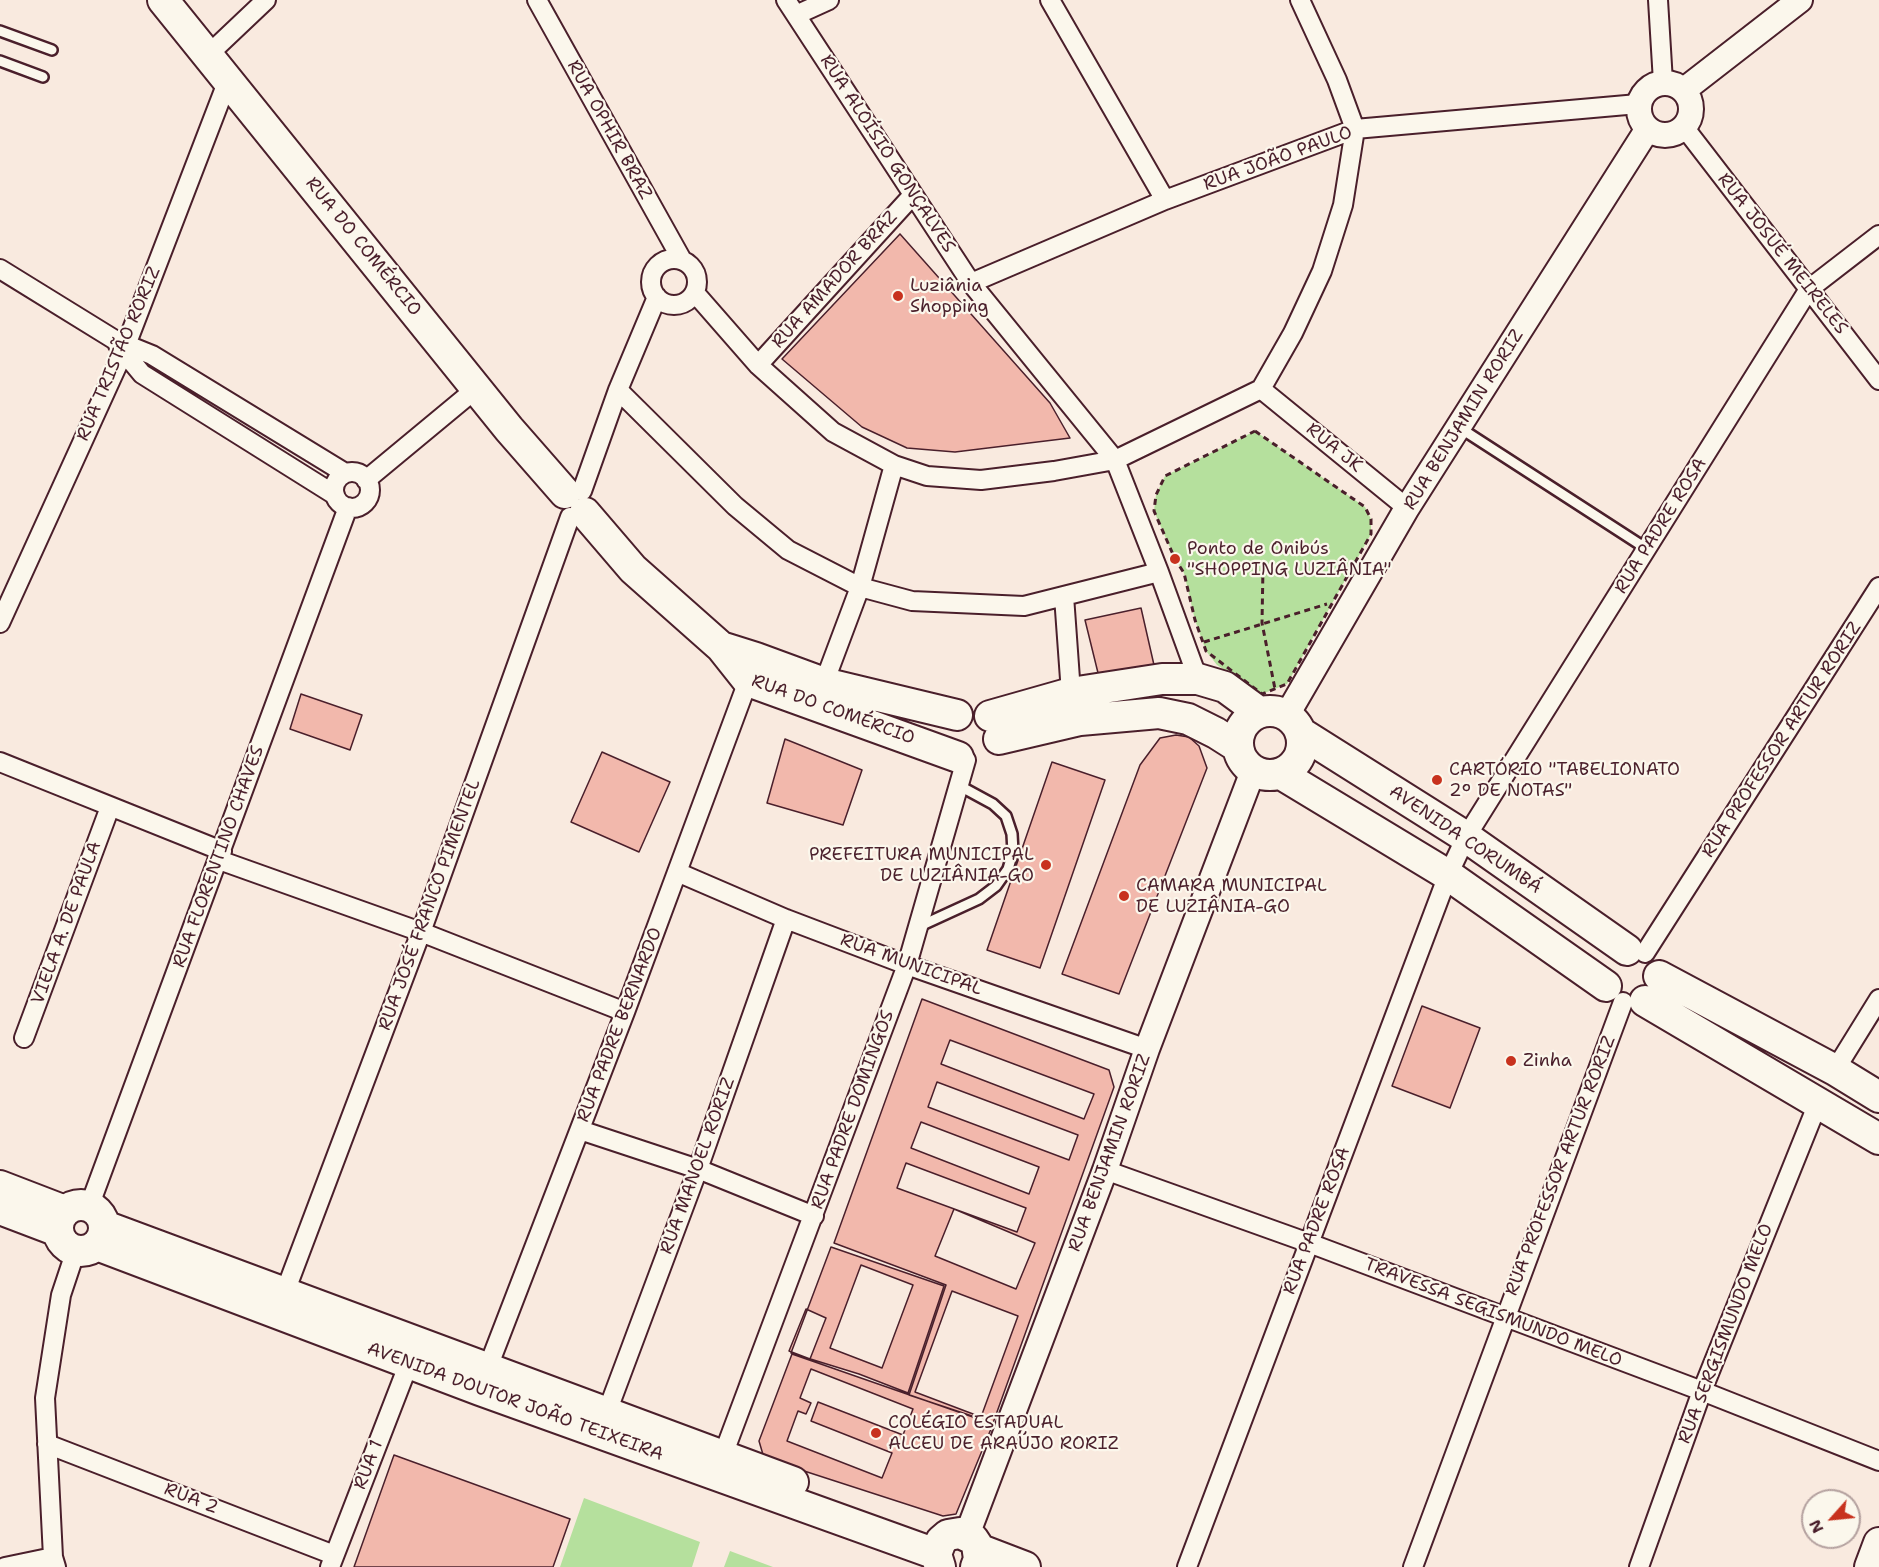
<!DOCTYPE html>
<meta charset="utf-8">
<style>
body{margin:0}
#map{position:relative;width:1879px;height:1567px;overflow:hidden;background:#f9eadf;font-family:"Shantell Sans",sans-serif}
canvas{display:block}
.north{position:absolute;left:1801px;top:1489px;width:60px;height:60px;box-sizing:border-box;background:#fbf7ec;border:2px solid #b4a19f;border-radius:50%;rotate:243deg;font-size:16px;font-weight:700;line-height:24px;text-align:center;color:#4a1f2b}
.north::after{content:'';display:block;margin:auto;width:21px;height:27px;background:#c8321e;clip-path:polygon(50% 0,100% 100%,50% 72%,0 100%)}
</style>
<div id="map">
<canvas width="1879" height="1567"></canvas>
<div class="north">N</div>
</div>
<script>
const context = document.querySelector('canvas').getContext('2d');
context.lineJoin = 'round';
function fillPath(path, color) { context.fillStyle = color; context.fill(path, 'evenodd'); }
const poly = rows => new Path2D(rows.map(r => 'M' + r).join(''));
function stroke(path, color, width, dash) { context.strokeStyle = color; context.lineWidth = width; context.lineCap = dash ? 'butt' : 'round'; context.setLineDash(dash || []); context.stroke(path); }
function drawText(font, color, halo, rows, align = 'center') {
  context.font = font + ' "Shantell Sans",sans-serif'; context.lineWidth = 4.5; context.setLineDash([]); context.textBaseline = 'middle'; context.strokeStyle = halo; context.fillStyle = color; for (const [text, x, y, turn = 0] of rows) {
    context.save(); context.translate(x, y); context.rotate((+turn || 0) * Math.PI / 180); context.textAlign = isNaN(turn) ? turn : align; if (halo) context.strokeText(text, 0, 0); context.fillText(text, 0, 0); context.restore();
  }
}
fillPath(poly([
 [1255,431,1365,507,1371,519,1371,534,1287,684,1262,694,1217,665,1206,651,1195,620,1184,573,1175,559,1154,511,1156,495,1165,476],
 [584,1498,700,1542,692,1567,560,1567],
 [730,1551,773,1567,724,1567]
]), '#b5e09d');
const building = poly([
 [900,234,1050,403,1070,438,955,452,907,448,862,427,782,359,900,234],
 [1141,608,1154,665,1099,677,1085,620,1141,608],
 [301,694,362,715,350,750,290,729,301,694],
 [1176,735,1189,737,1199,746,1207,768,1119,994,1062,974,1140,765,1160,738,1176,735],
 [785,739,862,770,843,825,767,803,785,739],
 [602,752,670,782,639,852,571,822,602,752],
 [1052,762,1105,780,1040,968,987,950,1052,762],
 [922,999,1109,1070,1114,1087,993,1423,909,1395,946,1285,834,1243,922,999],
 [1422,1006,1480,1028,1450,1108,1392,1086,1422,1006],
 [950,1040,1094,1094,1084,1119,941,1064,950,1040],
 [937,1082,1078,1135,1069,1160,928,1107,937,1082],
 [921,1122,1039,1167,1029,1194,911,1148,921,1122],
 [906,1163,1026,1208,1017,1232,897,1188,906,1163],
 [954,1209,1035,1243,1016,1289,935,1256,954,1209],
 [831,1247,944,1286,908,1393,859,1374,791,1353,831,1247],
 [861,1265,913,1285,882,1368,830,1348,861,1265],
 [952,1291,1018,1316,981,1417,915,1392,952,1291],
 [806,1309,826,1318,810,1359,789,1351,806,1309],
 [792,1354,993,1424,956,1514,943,1516,764,1458,759,1441,792,1354],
 [811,1369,913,1409,903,1435,818,1402,811,1421,892,1453,882,1478,787,1441,798,1411,806,1414,811,1403,800,1398,811,1369],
 [394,1455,570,1519,553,1567,354,1567,394,1455]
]);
fillPath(building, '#f2b8ac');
stroke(building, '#4a1f2b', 1.5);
const service = poly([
 [0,31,52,50],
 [0,61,43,77],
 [1460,428,1647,549],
 [918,927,979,899,996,886,1008,869,1013,852,1012,834,1006,816,993,804,958,785]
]);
const minor = poly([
 [537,0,682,260],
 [786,0,971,283,1115,460,1159,572,1198,679],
 [1050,0,1165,200],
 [1658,0,1663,82],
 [796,15,829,0],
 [209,54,266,0],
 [1684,127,1879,380],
 '651 282a23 23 0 1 1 46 0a23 23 0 1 1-46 0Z',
 [0,269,115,340,152,355,345,473],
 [971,283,1165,200,1355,129,1638,104],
 [695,293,758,365,833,432,894,465,927,476,981,480,1054,471,1115,460,1261,389,1293,333,1322,271,1343,205,1355,129,1337,80,1300,0],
 [118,345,142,374,335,495],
 [758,365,912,196],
 [1261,389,1407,508],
 [618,390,735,506,788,550,860,587,912,601,1024,606,1159,572],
 '334 490a18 18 0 1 1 36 0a18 18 0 1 1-36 0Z',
 [366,480,477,388],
 [582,491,618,390,657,297],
 [1064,596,1071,693],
 [0,623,123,353,228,80],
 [824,683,860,587,894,465],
 [0,762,222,851],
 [219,860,421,932,625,1012],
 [677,872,786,919,907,965,1147,1049],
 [1645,953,1879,587],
 [24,1038,110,807],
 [1835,1070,1879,999],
 [580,1130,698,1169,814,1216],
 [1105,1170,1309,1243,1702,1391,1879,1461],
 [89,1207,348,507],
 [285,1292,421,932,570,517],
 [485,1375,625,1012,748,681],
 [607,1412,698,1169,786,919],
 [47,1444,334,1555],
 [720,1463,907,965,966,760],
 [5,1567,53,1557],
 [56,1567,53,1557,45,1398,61,1295,76,1250],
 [330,1567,409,1363],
 [1187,1567,1448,875,1466,837,1809,289,1879,235],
 [1413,1567,1623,1002],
 [1639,1567,1702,1391,1818,1103]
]);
const tertiary = poly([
 '1639 109a26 26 0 1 1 52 0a26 26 0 1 1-52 0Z',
 [1684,90,1800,0],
 [1287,715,1407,508,1647,130],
 [967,1535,1105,1170,1147,1049,1253,771]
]);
const primary = poly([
 [163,0,509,429,565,493],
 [585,513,633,569,721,647,748,681,958,757],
 [721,647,756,658,824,683,957,715],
 '1238 743a32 32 0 1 1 64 0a32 32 0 1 1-64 0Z',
 [990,716,1071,693,1162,679,1198,679,1225,687,1259,712],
 [1301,733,1466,837,1627,950],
 [999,739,1080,720,1159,713,1188,719,1216,733,1238,747],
 [1281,774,1448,875,1606,986],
 [1659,976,1835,1070,1879,1097],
 [1645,1001,1879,1139],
 [0,1186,65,1211],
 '58 1228a23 23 0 1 1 46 0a23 23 0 1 1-46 0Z',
 [0,1209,58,1231],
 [110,1228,793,1482],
 [97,1245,480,1390,936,1554],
 [978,1549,1025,1567],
 [940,1567,936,1554,941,1541,948,1535,960,1533,973,1539,977,1545,979,1559,976,1567],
 [1870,1567,1879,1543]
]);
stroke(service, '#4a1f2b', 14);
stroke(minor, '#4a1f2b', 22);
stroke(tertiary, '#4a1f2b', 28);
stroke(primary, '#4a1f2b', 34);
stroke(poly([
 [1255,431,1365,507,1371,519,1371,534,1287,684,1262,694,1206,651,1195,620,1184,573,1175,559,1154,511,1156,495,1165,476,1255,431],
 [1263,567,1262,623,1275,689],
 [1204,642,1327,604]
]), '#4a1f2b', 3, [6, 4.5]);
stroke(service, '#fbf7ec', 9);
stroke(minor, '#fbf7ec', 18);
stroke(tertiary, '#fbf7ec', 24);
stroke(primary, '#fbf7ec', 30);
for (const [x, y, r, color] of [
 [898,296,6,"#c8321e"],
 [1175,559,6,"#c8321e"],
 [1437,780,6,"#c8321e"],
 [1046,865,6,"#c8321e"],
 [1124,896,6,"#c8321e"],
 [1511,1061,6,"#c8321e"],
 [876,1433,6,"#c8321e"]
]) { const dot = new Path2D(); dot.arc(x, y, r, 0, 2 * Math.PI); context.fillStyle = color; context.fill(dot); stroke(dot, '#fbf7ec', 2); }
drawText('18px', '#4a1f2b', '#fbf7ec', [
 ["RUA OPHIR BRAZ",609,130,61],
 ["RUA ALOÍSIO GONÇALVES",887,154,57],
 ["RUA JOÃO PAULO",1278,159,-20],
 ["RUA DO COMÉRCIO",363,247,51],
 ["RUA JOSUÉ MEIRELES",1782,254,52],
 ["RUA AMADOR BRAZ",835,280,-48],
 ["RUA TRISTÃO RORIZ",119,354,-67],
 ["RUA BENJAMIN RORIZ",1464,420,-58],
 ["RUA JK",1334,448,39],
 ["RUA PADRE ROSA",1661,526,-58],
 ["RUA DO COMÉRCIO",833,710,20],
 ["RUA PROFESSOR ARTUR RORIZ",1782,740,-57],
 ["AVENIDA CORUMBÁ",1465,840,34],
 ["RUA FLORENTINO CHAVES",219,857,-70],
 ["RUA JOSÉ FRANCO PIMENTEL",430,905,-70],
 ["VIELA A. DE PAULA",67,923,-70],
 ["RUA MUNICIPAL",911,965,20],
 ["RUA PADRE BERNARDO",620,1025,-69],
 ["RUA PADRE DOMINGOS",853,1110,-70],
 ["RUA BENJAMIN RORIZ",1110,1153,-70],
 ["RUA MANOEL RORIZ",698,1166,-70],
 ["RUA PROFESSOR ARTUR RORIZ",1561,1166,-69],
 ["RUA PADRE ROSA",1317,1221,-69],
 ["TRAVESSA SEGISMUNDO MELO",1493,1313,21],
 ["RUA SERGISMUNDO MELO",1726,1334,-69],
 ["AVENIDA DOUTOR JOÃO TEIXEIRA",515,1402,20],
 ["RUA 1",369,1465,-69],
 ["RUA 2",191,1499,21]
]);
drawText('18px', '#4a1f2b', '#fbf7ec', [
 ["Luziânia",910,286],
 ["Shopping",910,307],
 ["Ponto de Onibús",1187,549],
 ["\"SHOPPING LUZIÂNIA\"",1187,570],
 ["CARTÓRIO \"TABELIONATO",1449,770],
 ["2º DE NOTAS\"",1449,791],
 ["PREFEITURA MUNICIPAL",1034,855,"right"],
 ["DE LUZIÂNIA-GO",1034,876,"right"],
 ["CAMARA MUNICIPAL",1136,886],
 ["DE LUZIÂNIA-GO",1136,907],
 ["Zinha",1523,1061],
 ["COLÉGIO ESTADUAL",888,1423],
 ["ALCEU DE ARAÚJO RORIZ",888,1444]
], 'left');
</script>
